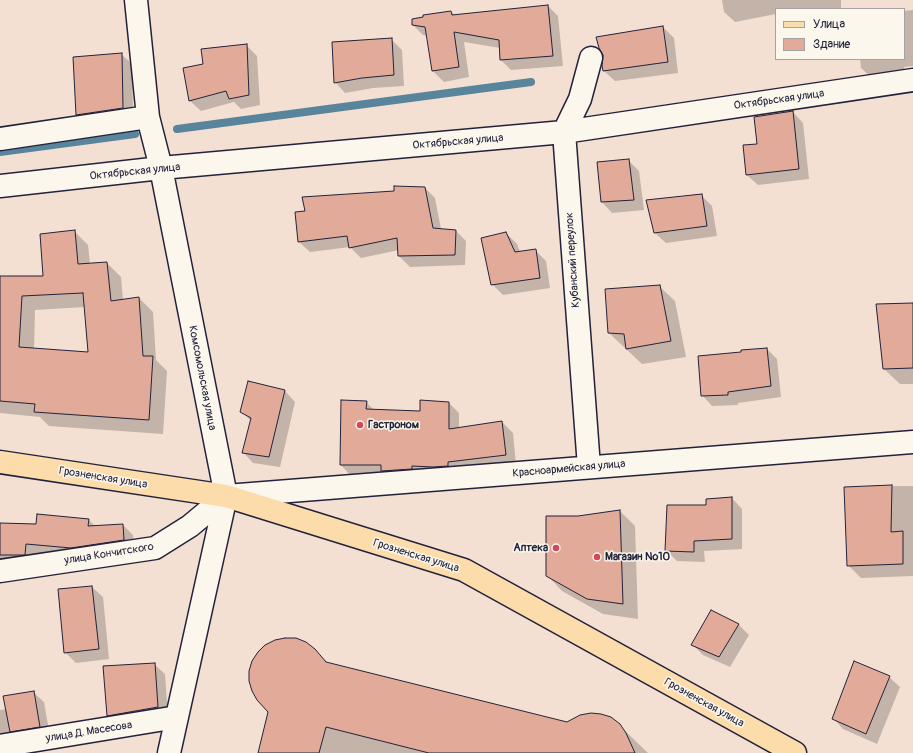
<!DOCTYPE html>
<meta charset="utf-8">
<style>
body{margin:0}
#map{position:relative;width:913px;height:753px;overflow:hidden;background:#f4e0d3;font-family:Pangolin,sans-serif}
canvas{display:block}
.legend{position:absolute;left:775px;top:8px;width:130px;height:52px;box-sizing:border-box;background:#fbf7ec;border:1px solid #a4a2a5;margin:0;padding:5px 7px;list-style:none;font-size:12px;color:#22223b}
.legend li{display:flex;align-items:center;gap:8px;height:20px}
.legend b{width:20px;border:1px solid #a4a2a5}
</style>
<div id="map">
<canvas width="913" height="753"></canvas>
<ul class="legend">
<li><b style="height:5px;background:#fddcac"></b>Улица</li>
<li><b style="height:11px;background:#e2ab99"></b>Здание</li>
</ul>
</div>
<script>
const context = document.querySelector('canvas').getContext('2d');
context.lineJoin = 'round';
function fillPath(path, color) { context.fillStyle = color; context.fill(path, 'evenodd'); }
const poly = rows => new Path2D(rows.map(r => 'M' + r).join(''));
function stroke(path, color, width, dash) { context.strokeStyle = color; context.lineWidth = width; context.lineCap = dash ? 'butt' : 'round'; context.setLineDash(dash || []); context.stroke(path); }
function drawText(font, color, halo, rows, align = 'center') {
  context.font = font + ' Pangolin,sans-serif'; context.lineWidth = 3; context.setLineDash([]); context.textBaseline = 'middle'; context.strokeStyle = halo; context.fillStyle = color; for (const [text, x, y, turn = 0] of rows) {
    context.save(); context.translate(x, y); context.rotate((+turn || 0) * Math.PI / 180); context.textAlign = isNaN(turn) ? turn : align; if (halo) context.strokeText(text, 0, 0); context.fillText(text, 0, 0); context.restore();
  }
}
fillPath(poly([
 [722,0,841,0,841,9,776,9,776,14,735,22,724,12],
 [548,6,558,16,563,66,511,70,501,60,500,48,464,42,469,77,444,82,433,71,427,36,423,35,413,25,451,12,455,15],
 [913,10,913,66,904,67,905,74,872,78,861,68,860,59,904,59,904,11],
 [663,27,674,38,678,73,615,81,604,71],
 [391,39,402,50,404,86,373,88,345,93,335,82],
 [247,46,257,56,260,105,241,109,234,102,201,111,190,101,205,65],
 [121,54,132,64,133,118,87,125,77,115],
 [793,112,803,123,809,179,758,185,747,175,758,145],
 [628,160,639,171,644,210,612,213,602,202,598,163],
 [425,188,435,198,441,229,456,231,466,241,465,265,410,267,399,256,399,250,361,258,350,247,310,252,299,242,395,192],
 [701,195,712,206,717,236,666,243,655,233,647,201],
 [74,231,88,245,90,264,107,263,121,277,123,300,139,298,153,312,156,360,167,371,163,434,49,426,40,417,0,413,0,277,44,277],
 [85,307,89,353,34,349,35,310],
 [506,233,517,244,520,252,535,250,546,261,550,288,503,295,492,284],
 [659,286,675,301,686,357,642,364,609,333],
 [913,304,913,384,900,384,884,369],
 [767,349,777,359,781,397,738,403,738,405,712,406,702,395,742,353],
 [249,382,285,391,295,402,280,467,253,463,243,452,251,421,241,411],
 [366,402,375,411,421,412,449,403,459,413,459,428,502,422,513,433,516,465,351,476,341,465],
 [890,486,913,486,913,576,861,578,848,565],
 [732,498,742,509,742,549,704,551,705,562,677,561,666,550,707,506],
 [620,511,635,526,638,619,603,614,562,591,547,575,578,517],
 [89,520,95,526,123,525,133,535,134,550,81,557,35,553,35,564,0,564,0,524,37,525],
 [92,587,103,597,109,659,76,663,65,652],
 [738,624,749,635,730,667,703,655,692,644],
 [314,649,329,664,568,723,619,725,648,753,259,753],
 [154,664,165,674,168,718,118,726,108,715],
 [889,677,900,687,877,744,843,729,833,718],
 [33,692,44,702,50,737,0,748,0,710,7,709]
]), '#0003');
stroke(poly([
 [177,129,531,82],
 [0,152,135,134]
]), '#58849c', 8);
const building = poly([
 [548,5,553,56,500,60,499,40,454,32,459,67,432,71,425,27,412,25,412,19,423,17,423,15,451,11,452,15,548,5],
 [663,26,668,62,603,71,602,65,603,55,599,48,596,37,663,26],
 [392,38,394,75,362,78,334,83,332,42,392,38],
 [247,44,249,95,229,99,226,91,189,101,183,68,203,64,201,49,247,44],
 [122,53,123,108,76,115,73,57,122,53],
 [793,111,799,169,746,175,743,145,757,144,754,117,793,111],
 [629,159,634,200,601,202,597,162,629,159],
 [394,186,425,187,433,228,456,230,455,255,398,256,397,238,349,248,347,236,298,242,295,212,305,211,302,197,394,191,394,186],
 [702,194,707,226,654,233,646,200,702,194],
 [75,230,78,264,107,262,111,301,139,297,143,356,153,356,149,420,34,412,35,404,0,401,0,276,43,276,40,234,75,230],
 [83,293,88,352,19,347,22,296,83,293],
 [506,232,515,252,536,249,540,278,491,285,481,238,506,232],
 [660,285,671,341,626,349,624,334,608,333,605,289,660,285],
 [913,303,913,368,883,369,876,304,913,303],
 [767,348,771,386,728,392,728,395,701,396,698,356,741,352,741,350,767,348],
 [248,381,285,390,269,457,242,453,251,418,240,412,248,381],
 [341,400,367,401,366,409,420,411,420,400,449,402,449,429,502,421,506,455,448,462,448,466,433,467,412,466,412,469,381,471,381,465,340,465,341,400],
 [892,485,891,532,903,531,903,564,847,566,844,487,892,485],
 [732,497,732,539,694,541,694,552,665,551,667,505,706,505,706,499,732,497],
 [620,510,623,604,587,599,546,576,546,516,578,516,620,510],
 [37,514,89,519,88,526,123,524,124,540,71,548,26,544,25,555,0,555,0,523,36,524,37,514],
 [92,586,99,649,64,653,58,589,92,586],
 [711,610,739,624,719,657,691,645,711,610],
 [285,638,296,638,306,642,315,649,326,662,567,722,580,715,591,713,601,714,611,717,620,724,626,733,635,753,429,753,326,727,319,753,258,753,268,712,257,700,252,691,249,681,249,671,252,661,258,652,265,645,275,640,285,638],
 [854,661,890,676,866,734,832,719,854,661],
 [155,663,158,707,107,716,103,666,155,663],
 [34,691,40,727,10,732,3,696,34,691]
]);
fillPath(building, '#e2ab99');
stroke(building, '#22223b', 1);
const minor = poly([
 [136,0,148,117,161,168,226,496,169,753],
 [0,139,148,117],
 [0,186,161,168,564,132,913,80],
 [589,467,564,132,580,99,591,58],
 [0,571,155,548,190,526,226,496,913,442],
 [0,746,177,717]
]);
const major = poly([
 [0,462,226,496,464,570,795,753]
]);
stroke(minor, '#22223b', 25);
stroke(major, '#22223b', 25);
stroke(minor, '#fbf7ec', 22);
stroke(major, '#fddcac', 22);
for (const [x, y, r, color] of [
 [360,425,4,"#d1495b"],
 [556,548,4,"#d1495b"],
 [597,557,4,"#d1495b"]
]) { const dot = new Path2D(); dot.arc(x, y, r, 0, 2 * Math.PI); context.fillStyle = color; context.fill(dot); stroke(dot, '#fbf7ec', 1.5); }
drawText('11px', '#22223b', '#fbf7ec', [
 ["Октябрьская улица",779,100,-8],
 ["Октябрьская улица",458,142,-5],
 ["Октябрьская улица",135,172,-6],
 ["Кубанский переулок",573,260,-94],
 ["Комсомольская улица",202,378,79],
 ["Красноармейская улица",569,469,-5],
 ["Грозненская улица",103,478,9],
 ["улица Кончитского",109,554,-9],
 ["Грозненская улица",416,556,17],
 ["Грозненская улица",704,703,29],
 ["улица Д. Масесова",89,732,-9]
]);
drawText('bold 11px', '#22223b', '#fbf7ec', [
 ["Гастроном",368,425],
 ["Аптека",548,548,"right"],
 ["Магазин №10",605,557]
], 'left');
</script>
